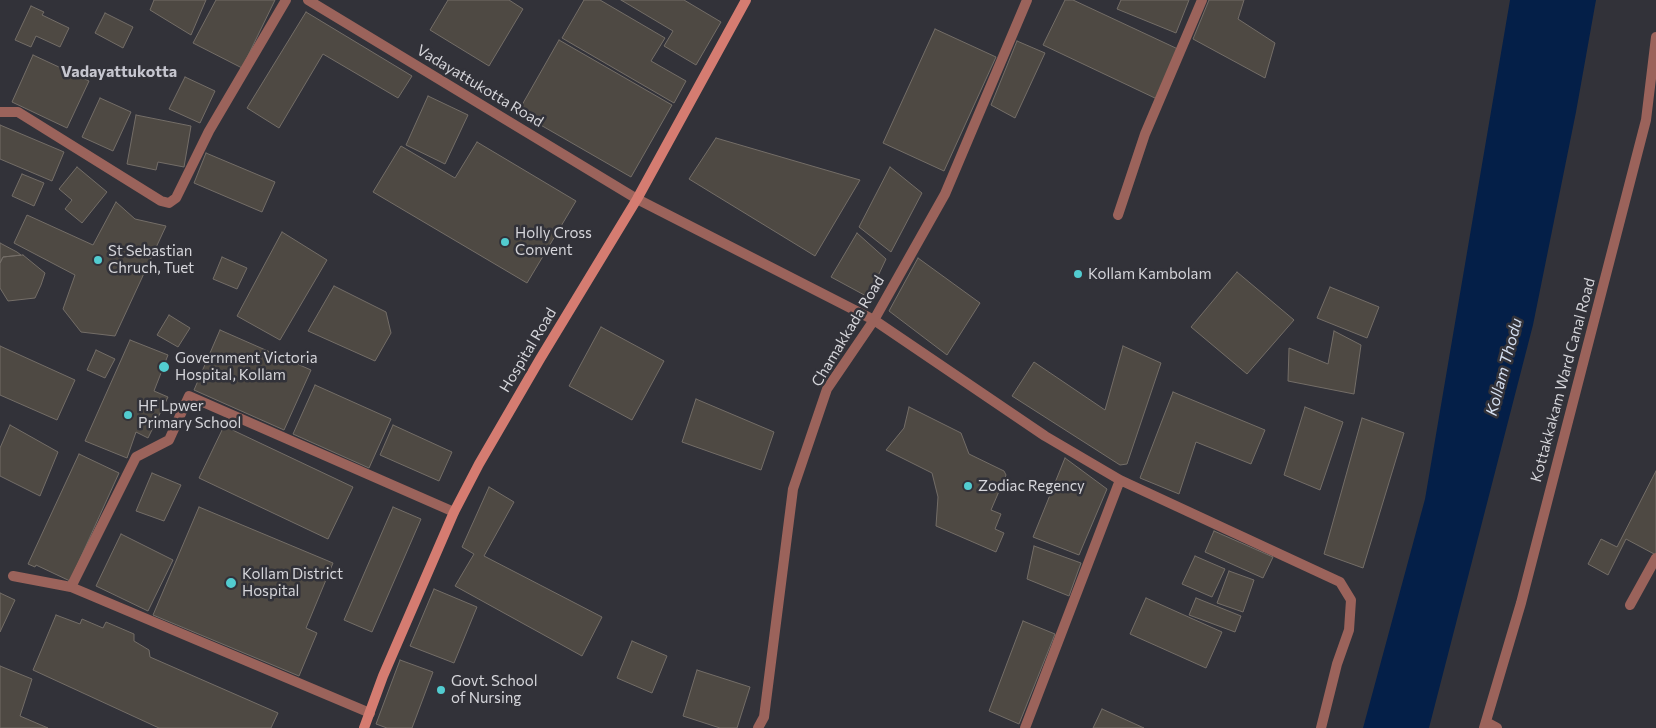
<!DOCTYPE html>
<style>
body{margin:0}
canvas{display:block;background:#323239}
</style>
<canvas width="1656" height="728"></canvas>
<script>
const context = document.querySelector('canvas').getContext('2d');
context.lineJoin = 'round';
function fillPath(path, color) { context.fillStyle = color; context.fill(path, 'evenodd'); }
const poly = rows => new Path2D(rows.map(r => 'M' + r).join(''));
function stroke(path, color, width, dash) { context.strokeStyle = color; context.lineWidth = width; context.lineCap = dash ? 'butt' : 'round'; context.setLineDash(dash || []); context.stroke(path); }
function drawText(font, color, halo, rows, align = 'center') {
  context.font = font + ' Commissioner,sans-serif'; context.lineWidth = 5; context.setLineDash([]); context.textBaseline = 'middle'; context.strokeStyle = halo; context.fillStyle = color; for (const [text, x, y, turn = 0] of rows) {
    context.save(); context.translate(x, y); context.rotate((+turn || 0) * Math.PI / 180); context.textAlign = isNaN(turn) ? turn : align; if (halo) context.strokeText(text, 0, 0); context.fillText(text, 0, 0); context.restore();
  }
}
fillPath(poly([
 [1510,0,1596,0,1576,112,1533,325,1429,728,1363,728,1425,499]
]), '#041f48');
const building = poly([
 [154,0,206,0,191,35,150,10,154,0],
 [216,0,275,0,242,68,193,43,216,0],
 [448,0,509,0,523,9,489,66,430,30,448,0],
 [584,0,600,0,665,38,651,61,686,81,674,103,562,38,584,0],
 [621,0,684,0,721,22,696,65,664,46,673,31,621,0],
 [1065,0,1073,0,1180,50,1157,99,1043,45,1065,0],
 [1121,0,1189,0,1176,33,1117,9,1121,0],
 [1209,0,1244,0,1238,19,1275,43,1265,78,1193,39,1209,0],
 [31,6,44,12,42,15,69,28,60,47,36,36,31,47,15,40,31,6],
 [306,12,412,76,398,98,323,54,279,128,247,108,306,12],
 [105,13,133,27,123,48,95,33,105,13],
 [935,29,996,57,944,171,883,143,935,29],
 [559,40,672,105,631,177,518,112,559,40],
 [1017,41,1045,53,1015,118,991,105,1017,41],
 [33,55,89,81,67,128,12,102,33,55],
 [185,77,215,91,200,123,169,109,185,77],
 [428,96,468,115,445,164,406,145,428,96],
 [100,98,131,112,113,151,82,137,100,98],
 [136,115,191,126,184,167,158,162,156,170,127,164,136,115],
 [0,125,64,152,52,181,0,159,0,125],
 [716,138,860,180,815,256,689,179,716,138],
 [477,142,576,201,527,283,373,192,401,146,455,178,477,142],
 [206,153,275,182,262,212,194,183,206,153],
 [77,167,107,192,82,223,65,209,72,200,59,189,77,167],
 [890,167,922,193,891,252,859,227,890,167],
 [22,174,44,183,34,206,12,196,22,174],
 [116,202,135,219,166,226,115,336,81,332,63,309,75,275,14,243,27,215,93,245,116,202],
 [282,232,327,260,280,340,237,316,282,232],
 [857,233,886,259,868,297,831,277,857,233],
 [0,243,17,252,21,255,3,257,0,263,0,243],
 [23,255,45,273,41,285,35,298,8,301,0,288,0,263,3,257,23,255],
 [222,257,247,268,237,289,213,279,222,257],
 [918,258,980,303,947,355,889,311,918,258],
 [1237,272,1294,320,1247,374,1191,327,1237,272],
 [334,286,386,312,391,333,375,361,308,331,334,286],
 [1330,287,1379,307,1367,338,1317,318,1330,287],
 [169,315,190,328,178,347,157,335,169,315],
 [601,327,664,361,632,420,569,386,601,327],
 [220,330,311,370,284,430,194,390,220,330],
 [1334,331,1361,345,1354,394,1288,381,1289,348,1328,364,1334,331],
 [130,340,168,355,154,391,168,397,148,438,136,432,127,458,85,441,130,340],
 [0,346,75,380,57,420,0,395,0,346],
 [1123,346,1161,363,1127,464,1120,465,1012,396,1034,362,1105,410,1123,346],
 [96,350,115,359,105,378,87,370,96,350],
 [315,385,391,419,369,468,293,434,315,385],
 [1173,392,1265,430,1251,464,1196,442,1179,494,1140,478,1173,392],
 [696,399,774,432,761,470,682,442,696,399],
 [909,407,961,433,969,454,1004,471,1006,475,991,510,1001,514,995,529,1004,533,996,552,936,526,938,497,932,473,886,450,904,428,909,407],
 [1305,407,1343,422,1320,490,1284,475,1305,407],
 [1362,418,1404,433,1363,568,1324,554,1362,418],
 [10,425,58,452,40,496,0,476,0,448,10,425],
 [393,425,452,452,439,481,380,455,393,425],
 [224,426,353,487,328,539,199,478,224,426],
 [79,454,119,473,70,581,36,565,35,567,28,564,79,454],
 [1065,458,1107,489,1079,555,1033,537,1065,458],
 [1656,471,1656,555,1626,539,1608,575,1588,564,1601,539,1617,547,1656,471],
 [152,473,181,485,164,521,136,511,152,473],
 [489,487,514,502,484,556,602,617,582,656,455,586,474,554,462,547,489,487],
 [199,507,333,563,306,628,317,633,299,676,153,615,199,507],
 [393,507,421,519,372,632,344,620,393,507],
 [1214,531,1273,557,1263,578,1205,552,1214,531],
 [121,534,173,560,148,611,96,586,121,534],
 [1034,546,1081,563,1069,596,1027,579,1034,546],
 [1195,556,1225,569,1212,597,1182,584,1195,556],
 [1229,571,1254,580,1243,612,1217,603,1229,571],
 [434,589,477,607,454,663,410,646,434,589],
 [0,593,15,600,0,632,0,593],
 [1146,598,1222,632,1206,668,1130,634,1146,598],
 [1196,598,1241,616,1235,632,1189,615,1196,598],
 [56,615,80,624,82,619,103,628,106,622,134,634,134,641,149,650,150,657,278,713,271,728,159,728,33,670,56,615],
 [1023,621,1055,634,1019,724,989,711,1023,621],
 [632,641,667,656,652,693,617,678,632,641],
 [400,660,433,672,412,728,387,728,376,724,400,660],
 [0,666,32,679,20,716,48,728,0,728,0,666],
 [697,670,750,687,737,728,720,728,683,716,697,670],
 [1102,709,1144,728,1093,728,1102,709]
]);
fillPath(building, '#4e4943');
stroke(building, '#736d67', 1);
stroke(poly([
 [0,112,18,112,161,201,169,203,176,198,209,131,286,0],
 [637,199,874,320,1045,436,1120,480,1340,582,1351,600,1349,630,1337,664,1321,728],
 [1118,215,1145,134,1202,0],
 [13,576,71,587,136,457,169,440,189,396,454,512],
 [71,587,370,713],
 [1630,605,1656,558],
 [1486,722,1497,728],
 [758,728,764,717,793,489,827,389,874,320,945,194,1027,0],
 [1025,728,1120,480],
 [1484,728,1521,603,1646,120,1656,37]
]), '#9b635b', 10);
stroke(poly([
 [308,0,637,199]
]), '#9b635b', 10);
stroke(poly([
 [364,728,383,676,454,512,479,464,540,359,637,199,746,0]
]), '#d57c71', 10);
for (const [x, y, r, color] of [
 [505,242,5,"#52ccd0"],
 [98,260,5,"#52ccd0"],
 [1078,274,5,"#52ccd0"],
 [164,367,6,"#52ccd0"],
 [128,415,5,"#52ccd0"],
 [968,486,5,"#52ccd0"],
 [231,583,6,"#52ccd0"],
 [441,690,5,"#52ccd0"]
]) { const dot = new Path2D(); dot.arc(x, y, r, 0, 2 * Math.PI); context.fillStyle = color; context.fill(dot); stroke(dot, '#323239', 2); }
drawText('15px', '#d5d5da', '#323239', [
 ["Vadayattukotta Road",480,86,31],
 ["Chamakkada Road",848,331,-59],
 ["Hospital Road",528,350,-59],
 ["Kottakkakam Ward Canal Road",1563,380,-75]
]);
drawText('15px', '#d5d5da', '#323239', [
 ["Holly Cross",515,233],
 ["Convent",515,250],
 ["St Sebastian",108,251],
 ["Chruch, Tuet",108,268],
 ["Kollam Kambolam",1088,274],
 ["Government Victoria",175,358],
 ["Hospital, Kollam",175,375],
 ["HF Lpwer",138,406],
 ["Primary School",138,423],
 ["Zodiac Regency",978,486],
 ["Kollam District",242,574],
 ["Hospital",242,591],
 ["Govt. School",451,681],
 ["of Nursing",451,698]
], 'left');
drawText('bold 16px', '#c6c6cf', '#323239', [
 ["Vadayattukotta",119,72]
]);
drawText('italic 16px', '#d3def0', '#323239', [
 ["Kollam Thodu",1504,367,-75]
]);
</script>
